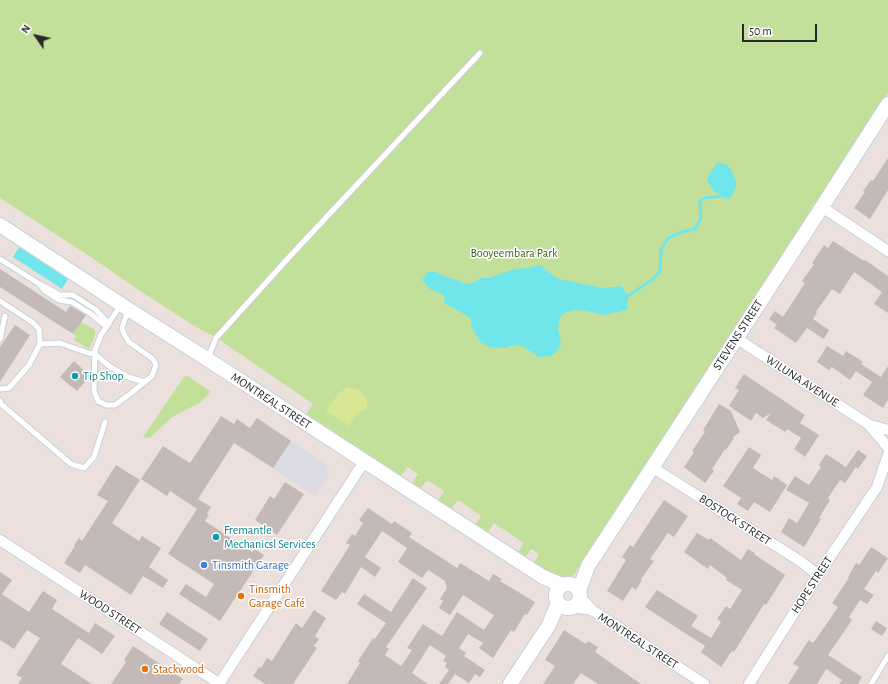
<!DOCTYPE html>
<meta charset="utf-8">
<style>
body{margin:0}
#map{position:relative;width:888px;height:684px;overflow:hidden;background:#ebe0db;font-family:"Alegreya Sans",sans-serif}
canvas{display:block}
.north{position:absolute;left:16px;top:16px;width:40px;height:40px;-webkit-text-stroke:3px #fff;paint-order:stroke;rotate:304deg;font-size:11px;font-weight:700;line-height:16px;text-align:center;color:#292929}
.north::after{content:'';display:block;margin:auto;width:14px;height:18px;background:#292929;clip-path:polygon(50% 0,100% 100%,50% 72%,0 100%)}
.scale{position:absolute;left:742px;top:24px;width:75px;height:18px;box-sizing:border-box;border:2px solid #292929;border-top:0;padding-left:5px;font-size:12px;line-height:14px;white-space:nowrap;color:#292929;-webkit-text-stroke:3px #fff;paint-order:stroke}
</style>
<div id="map">
<canvas width="888" height="684"></canvas>
<div class="north">N</div>
<div class="scale">50 m</div>
</div>
<script>
const context = document.querySelector('canvas').getContext('2d');
context.lineJoin = 'round';
function fillPath(path, color) { context.fillStyle = color; context.fill(path, 'evenodd'); }
const poly = rows => new Path2D(rows.map(r => 'M' + r).join(''));
function stroke(path, color, width, dash) { context.strokeStyle = color; context.lineWidth = width; context.lineCap = dash ? 'butt' : 'round'; context.setLineDash(dash || []); context.stroke(path); }
function drawText(font, color, halo, rows, align = 'center') {
  context.font = font + ' "Alegreya Sans",sans-serif'; context.lineWidth = 3; context.setLineDash([]); context.textBaseline = 'middle'; context.strokeStyle = halo; context.fillStyle = color; for (const [text, x, y, turn = 0] of rows) {
    context.save(); context.translate(x, y); context.rotate((+turn || 0) * Math.PI / 180); context.textAlign = isNaN(turn) ? turn : align; if (halo) context.strokeText(text, 0, 0); context.fillText(text, 0, 0); context.restore();
  }
}
fillPath(poly([
 [257,418,326,464,329,475,315,496,239,446]
]), '#dcdbe3');
fillPath(poly([
 [0,0,888,0,888,93,574,574,567,579,562,580,533,565,539,554,531,549,524,559,517,554,524,543,494,523,487,534,474,527,481,516,458,500,450,511,437,502,444,491,427,480,420,490,411,485,418,474,407,467,400,478,305,416,313,404,217,338,196,327,134,287,100,263,0,198],
 [81,322,95,330,95,336,89,349,74,340,76,337,73,334],
 [187,376,210,391,208,395,201,402,172,417,151,437,147,438,143,437,184,377]
]), '#c2e099');
fillPath(poly([
 [348,387,359,390,367,398,367,408,357,414,349,426,326,411,338,394]
]), '#d7e794');
fillPath(poly([
 [717,163,726,164,731,169,736,181,736,187,732,196,728,199,721,196,714,191,707,180,709,174],
 [19,247,68,279,62,289,13,257],
 [540,265,558,279,603,288,621,286,628,296,627,310,603,315,588,311,576,310,566,312,561,316,559,322,558,329,561,342,558,350,551,356,539,357,522,346,512,345,505,348,491,347,481,343,471,326,471,319,461,312,444,303,445,298,442,294,430,289,422,280,428,272,436,272,449,278,458,280,463,284,470,283,476,282,480,278,489,278,514,269,527,268]
]), '#70e6ea');
stroke(poly([
 [628,296,653,279,660,271,661,250,668,238,682,232,695,229,701,218,700,201,705,198,721,196]
]), '#70e6ea', 3);
fillPath(poly([
 [888,158,888,190,870,219,854,208,865,192,863,191,871,180,873,181],
 [833,241,864,261,865,260,888,276,888,313,874,304,882,292,854,272,840,294,832,289,816,312,817,313,813,319,829,330,824,339,807,328,796,343,774,328,777,325,769,319,775,311,783,317,805,283,802,281,814,264,812,263,824,245,828,248],
 [0,269,66,312,70,306,86,315,73,334,0,287],
 [15,325,30,335,0,382,0,347],
 [827,346,843,356,846,351,863,362,861,364,881,377,888,366,888,400,883,408,863,395,872,382,856,371,850,380,832,367,829,370,817,362],
 [74,361,90,376,77,391,60,377],
 [744,374,805,415,800,423,819,435,805,457,794,449,801,438,787,429,785,432,766,420,771,413,763,418,756,413,751,421,729,406,739,390,735,388],
 [719,404,731,411,740,432,733,437,734,438,726,450,725,449,712,469,714,471,705,483,684,467,694,452,692,451,705,432,703,430],
 [221,416,234,424,237,419,250,428,257,418,291,441,273,468,234,443,198,499,211,507,207,514,209,515,205,521,252,552,255,549,264,555,220,621,179,594,186,584,206,597,214,584,168,554,197,509,170,491,167,496,141,479,163,446,190,463],
 [749,447,761,455,753,468,772,480,774,476,787,485,770,512,754,502,748,511,737,504,741,498,723,486],
 [858,450,867,456,858,469,856,467,845,483,840,480,828,498,830,500,819,518,821,519,804,547,781,532,789,518,797,523,809,503,786,490,795,476,809,485,821,467,819,465,826,454,846,467],
 [116,465,140,480,112,523,139,541,142,536,161,548,149,567,168,580,163,588,143,576,131,595,85,565,80,573,64,563,75,546,74,545,79,538,82,541,108,501,97,495],
 [285,482,304,494,277,535,255,520,270,496,274,499],
 [664,500,688,516,674,537,668,533,650,559,654,561,641,579,642,580,636,590,632,587,623,601,607,591,626,560,622,557,630,545,633,547],
 [368,508,392,524,394,521,412,533,409,537,457,568,460,563,489,581,493,574,502,579,500,581,535,602,527,615,525,614,514,632,511,630,493,658,479,648,483,643,468,634,459,648,466,653,464,656,485,670,480,677,475,674,469,683,455,674,448,684,439,684,449,670,445,667,447,663,443,661,446,656,430,645,412,673,428,684,347,684,360,663,358,661,373,638,374,640,386,623,357,604,364,594,391,612,413,578,427,588,386,647,389,649,385,655,401,666,412,650,407,648,423,624,442,636,457,612,484,630,494,615,463,595,450,615,439,608,443,601,440,599,447,588,445,581,428,570,422,578,398,562,407,548,382,531,365,557,381,568,375,577,361,567,345,594,342,592,336,600,321,591,350,545,346,543,352,534,355,536,363,523,359,520],
 [697,533,709,540,710,538,741,560,748,549,755,553,754,554,785,575,766,605,764,604,734,652,732,651,721,667,701,652,705,646,645,607,657,590,698,616,691,626,711,638,721,622,717,619,726,606,730,609,742,590,726,580,727,578,710,565,708,569,684,552],
 [871,547,888,558,878,573,876,571,864,589,874,595,867,604,860,600,849,617,852,620,828,655,862,677,858,684,839,684,842,680,826,669,817,684,788,684,799,667,793,664,809,640,813,643,821,632,838,607,832,603,849,578,848,577,856,563,859,565],
 [0,572,12,580,2,594,29,612,43,591,57,600,52,609,89,633,95,623,115,636,102,654,78,638,61,664,92,684,18,684,22,678,16,675,40,638,27,630,14,649,0,640],
 [314,610,326,618,315,636,319,639,314,646,317,648,293,684,265,684,253,676,259,667,261,668,267,658,272,661,296,623,302,628],
 [167,612,208,639,200,651,159,624],
 [876,621,887,628,882,636,871,629],
 [564,630,586,644,588,641,598,647,595,652,641,684,598,684,581,673,573,684,543,684,555,666,545,660],
 [133,646,183,679,179,684,111,684,126,662,124,660]
]), '#c3bab7');
const lane = poly([
 [0,259,38,283,45,291,59,300,72,302,91,314,107,327],
 [40,284,60,295,73,295,96,310,109,324],
 [0,301,32,322,39,329,40,344,29,365,9,388,0,389],
 [120,306,101,335,95,350,94,391,98,401,106,405,115,405,130,394,152,376,156,365,153,359,129,342,124,334,122,328,128,310],
 [0,339,5,316],
 [40,344,60,343,88,353,95,354,109,366,128,377,145,382],
 [208,358,216,338,292,254,480,53],
 [0,401,1,404,71,464,84,468,94,457,105,422],
 [871,684,888,656]
]);
const street = poly([
 [822,207,888,251],
 [736,338,868,424,881,439,888,448],
 [870,425,888,430],
 [652,467,800,561,818,575],
 [0,540,220,684],
 [580,597,592,610,704,684],
 [573,607,592,610],
 [219,684,364,462],
 [749,684,818,575,877,487,888,455]
]);
const secondary = poly([
 [0,225,128,309,207,359,543,577,562,585],
 '556 596a12 12 0 1 1 24 0a12 12 0 1 1-24 0Z',
 [579,591,588,566,822,207,888,104],
 [510,684,549,625,558,603]
]);
stroke(lane, '#c9d0da', 7);
stroke(street, '#c9d0da', 12);
stroke(secondary, '#c9d0da', 16);
stroke(lane, '#fff', 5);
stroke(street, '#fff', 10);
stroke(secondary, '#fff', 14);
for (const [x, y, r, color] of [
 [75,376,4,"#0f9aa8"],
 [216,537,4,"#0f9aa8"],
 [204,565,4,"#3f7fe0"],
 [241,596,4,"#e8710a"],
 [145,669,4,"#e8710a"]
]) { const dot = new Path2D(); dot.arc(x, y, r, 0, 2 * Math.PI); context.fillStyle = color; context.fill(dot); stroke(dot, '#fff', 1.5); }
drawText('12px', '#3b621c', '#fff', [
 ["Booyeembara Park",514,253]
]);
drawText('12px', '#292929', '#fff', [
 ["STEVENS STREET",738,335,-57],
 ["WILUNA AVENUE",802,381,33],
 ["MONTREAL STREET",271,401,33],
 ["BOSTOCK STREET",735,520,33],
 ["HOPE STREET",812,585,-57],
 ["WOOD STREET",110,612,33],
 ["MONTREAL STREET",638,641,33]
]);
drawText('12px', '#0d838f', '#fff', [
 ["Tip Shop",83,376],
 ["Fremantle",224,530],
 ["Mechanicsl Services",224,544]
], 'left');
drawText('12px', '#366cbe', '#fff', [
 ["Tinsmith Garage",212,565]
], 'left');
drawText('12px', '#c56008', '#fff', [
 ["Tinsmith",249,589],
 ["Garage Café",249,603],
 ["Stackwood",153,669]
], 'left');
</script>
